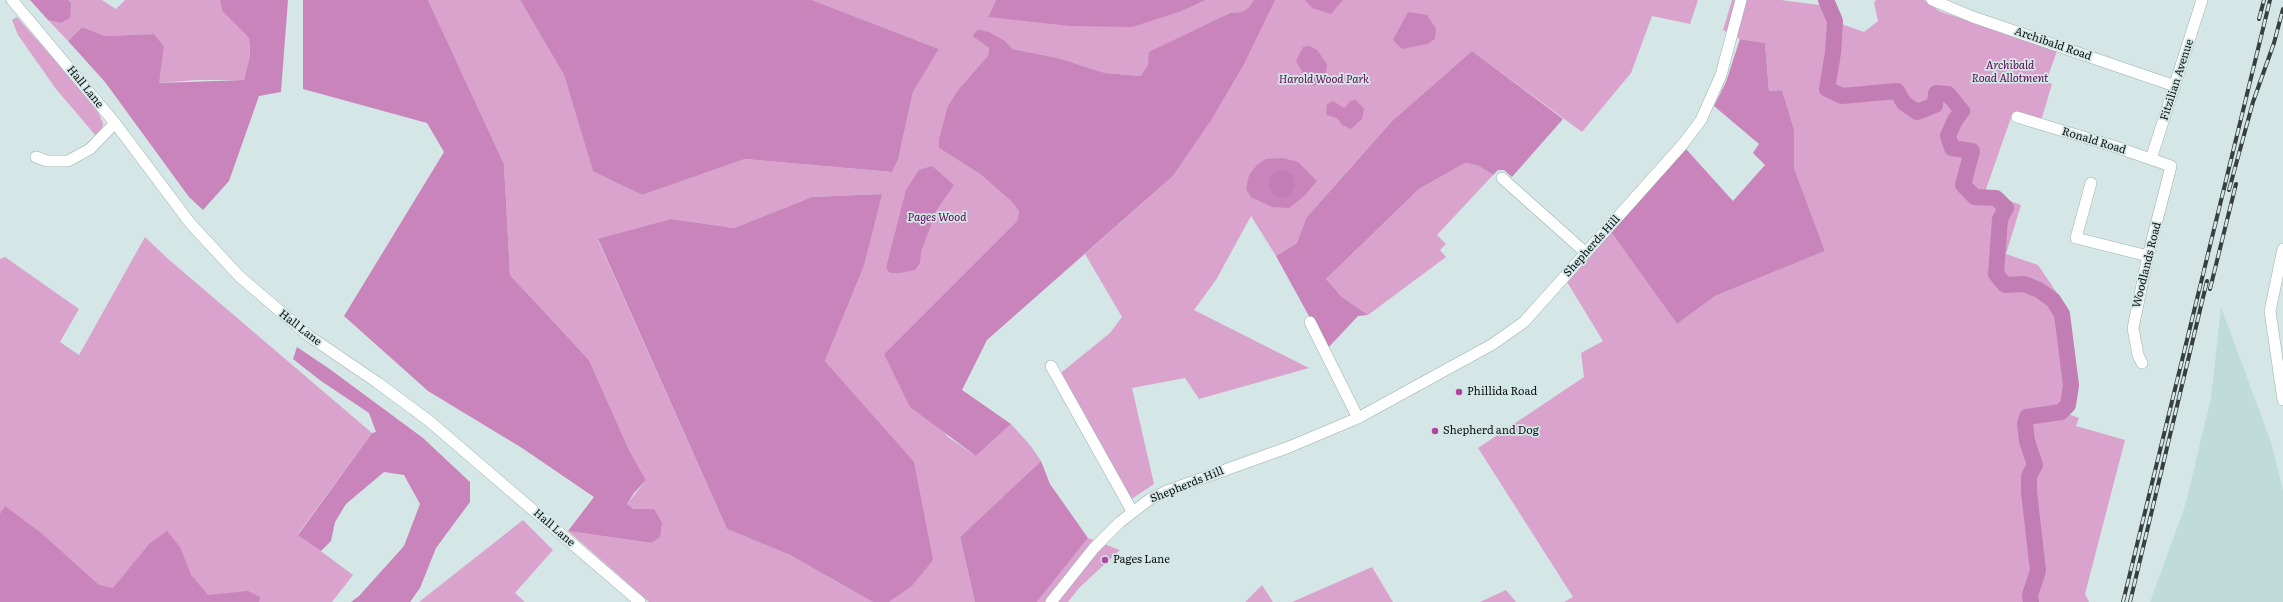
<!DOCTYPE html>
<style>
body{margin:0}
canvas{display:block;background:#d4e7e6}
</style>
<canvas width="2283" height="602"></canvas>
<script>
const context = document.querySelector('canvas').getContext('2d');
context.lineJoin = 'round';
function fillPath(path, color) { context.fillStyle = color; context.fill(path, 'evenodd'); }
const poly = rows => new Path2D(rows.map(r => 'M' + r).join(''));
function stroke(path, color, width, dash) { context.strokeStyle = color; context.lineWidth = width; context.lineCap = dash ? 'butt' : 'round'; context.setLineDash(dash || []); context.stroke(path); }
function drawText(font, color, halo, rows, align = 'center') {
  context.font = font + ' Literata,serif'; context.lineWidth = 3.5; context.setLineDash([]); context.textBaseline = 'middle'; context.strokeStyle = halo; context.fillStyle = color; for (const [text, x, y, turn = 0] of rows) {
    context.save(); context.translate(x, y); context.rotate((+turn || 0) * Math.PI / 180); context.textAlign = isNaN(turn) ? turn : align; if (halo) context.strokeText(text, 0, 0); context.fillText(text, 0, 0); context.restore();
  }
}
fillPath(poly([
 [2221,307,2271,442,2283,491,2283,602,2150,602,2185,506,2211,398]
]), '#bfdcda');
fillPath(poly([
 [68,0,102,0,116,9,125,0,220,0,222,11,249,38,250,55,244,80,197,80,158,83,164,46,154,34,105,36,82,27,68,41,48,20,61,23,71,3],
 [428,0,520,0,564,75,593,170,642,195,745,159,892,172,898,160,913,92,939,49,812,0,996,0,988,17,1182,11,1206,0,1254,0,1249,7,1242,12,1230,13,1149,53,1222,101,1262,0,1698,0,1690,24,1652,16,1631,73,1582,132,1472,51,1391,122,1350,168,1306,218,1297,243,1276,256,1251,216,1216,280,1194,310,1309,368,1199,399,1185,378,1132,388,1154,484,1127,502,1057,376,1110,333,1122,317,1085,254,1173,176,1210,122,1141,76,1105,73,1058,58,1013,49,1004,40,989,32,978,29,972,36,989,48,988,57,958,90,939,148,980,174,1012,202,1019,211,1017,221,884,354,948,437,976,456,1011,424,1030,445,1041,461,960,537,975,602,889,602,911,587,914,463,825,361,864,266,881,194,812,197,734,228,671,219,598,240,727,529,790,555,873,602,649,602,568,531,651,543,654,510,634,509,627,504,646,480,629,450,589,360,510,275,504,164],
 [1732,0,1781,0,1819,5,1830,20,1864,32,1878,21,1874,3,1876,0,1924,0,1939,11,2057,51,2046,82,2052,84,2041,121,2013,112,1985,192,2021,205,2006,254,2038,265,2069,311,2074,390,2073,404,2068,414,2079,418,2076,426,2125,440,2085,594,2089,602,1564,602,1573,597,1478,448,1584,377,1581,353,1603,341,1564,277,1611,232,1677,324,1715,296,1825,251,1794,168,1794,129,1782,90,1769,91,1765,43,1740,39,1723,30],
 [17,17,68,75,98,112,103,123,102,129,96,136,56,89,18,35,12,20],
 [1465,163,1477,165,1493,175,1437,235,1446,244,1440,250,1446,257,1368,315,1342,297,1326,279,1419,189],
 [145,237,167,258,372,433,298,534,353,575,332,602,0,602,0,259,5,257,79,309,60,342,79,355],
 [523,520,553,550,515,593,525,602,419,602],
 [1088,538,1120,550,1079,588,1068,602,1037,602],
 [1372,567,1393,602,1292,602],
 [1262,585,1273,602,1245,602],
 [1506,590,1516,602,1480,602]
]), '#daa3ce');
fillPath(poly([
 [30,0,68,0,71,3,70,18,61,23,48,20],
 [220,0,288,0,281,92,259,96,229,181,203,210,189,197,105,82,68,41,82,27,105,36,154,34,164,46,159,83,244,80,250,55,249,38,222,11],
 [303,0,428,0,504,164,510,275,589,360,629,450,646,480,634,493,627,504,634,509,654,509,662,523,660,537,651,543,568,531,594,497,522,448,428,391,344,316,444,152,427,123,303,89],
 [520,0,812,0,939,49,913,92,898,160,892,172,745,159,642,195,593,171,564,75],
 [996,0,1206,0,1182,11,1132,27,1070,26,988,17],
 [1254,0,1275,0,1244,64,1210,122,1173,176,987,340,962,390,1011,424,976,456,910,407,884,354,1017,221,1019,211,1012,202,980,174,939,148,939,139,948,106,958,90,988,56,989,48,972,36,978,29,989,32,1004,40,1013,49,1058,58,1105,73,1141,76,1148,65,1149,52,1230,13,1242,12,1249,7],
 [1305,0,1343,0,1331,14,1312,8],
 [1408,12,1427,15,1436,29,1435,39,1427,44,1402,49,1393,40],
 [1740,39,1765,43,1769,91,1782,90,1794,129,1794,168,1825,251,1715,296,1677,324,1611,232,1686,149,1733,201,1765,165,1753,153,1759,144,1714,106,1726,82],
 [1310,46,1317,50,1327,64,1325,79,1313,86,1306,79,1296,61,1303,47],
 [1472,51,1563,119,1512,177,1504,170,1498,170,1493,175,1477,165,1465,163,1419,189,1326,279,1342,297,1368,315,1358,316,1327,349,1276,256,1297,243,1306,218,1391,122],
 [1356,100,1364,109,1362,119,1351,129,1342,125,1337,118,1326,115,1327,104,1333,101,1344,108,1351,101],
 [1283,158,1298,162,1317,181,1303,197,1289,208,1272,207,1251,197,1246,189,1249,175,1257,165,1266,159],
 [932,166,954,185,936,211,921,252,920,263,915,270,900,273,890,273,886,268,906,190,919,170],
 [882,194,864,266,825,361,914,462,933,560,911,587,889,602,873,602,790,555,727,529,598,239,671,219,734,228,812,197],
 [297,347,331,370,423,438,470,482,470,502,436,548,420,588,410,602,351,602,359,596,404,546,420,504,404,475,384,472,346,504,335,522,331,541,321,551,298,535,372,433,376,432,369,413,321,381,293,359],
 [1041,461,1050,484,1088,538,1037,602,975,602,960,537],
 [5,506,41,533,99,585,113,588,150,543,167,531,180,547,191,575,208,595,248,591,260,597,259,602,0,602,0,514]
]), '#c984bb');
fillPath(poly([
 '1269 184a13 13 0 1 1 26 0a13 13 0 1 1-26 0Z'
]), '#c27db4');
stroke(poly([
 [1826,0,1835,21,1833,53,1827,89,1842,96,1897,91,1904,103,1917,112,1935,105,1936,93,1948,94,1962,111,1955,120,1948,136,1952,148,1972,151,1963,185,1975,197,1996,198,2006,208,2000,219,1996,274,2005,285,2024,284,2039,290,2053,300,2062,314,2071,385,2068,405,2061,412,2027,417,2025,424,2027,441,2035,465,2029,476,2029,492,2038,571,2030,595,2031,602]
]), '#c27db4', 16);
const minor = poly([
 [12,0,115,123,190,223,239,276,309,336,378,383,428,420,640,602],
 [1932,0,1973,17,2175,86],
 [2017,117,2113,146,2171,166,2148,256,2133,328,2138,355,2142,363],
 [36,157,47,161,68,161,90,149,115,123],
 [2151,159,2202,0],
 [1502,178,1586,253],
 [2091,183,2076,238,2148,256],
 [2283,249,2270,311,2283,400],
 [1310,322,1358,418],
 [1051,366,1132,511],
 [1051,602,1094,548,1120,522,1150,499,1167,491,1289,447,1358,418,1493,344,1524,322,1683,144,1701,120,1721,75,1741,0]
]);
stroke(minor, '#9caead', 12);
stroke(minor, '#fff', 11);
const rail = poly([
 [2259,19,2264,0],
 [2229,190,2253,102,2274,43,2283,9],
 [2210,289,2236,184],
 [2123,602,2270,0],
 [2130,602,2207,281]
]);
stroke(rail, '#373f3f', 4);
stroke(rail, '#d4e7e6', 2.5, [8]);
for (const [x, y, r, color] of [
 [1459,392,4,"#b244a1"],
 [1435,431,4,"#b244a1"],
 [1105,560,4,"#b244a1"]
]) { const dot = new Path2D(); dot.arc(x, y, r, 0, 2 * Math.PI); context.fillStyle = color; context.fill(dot); stroke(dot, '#d4e7e6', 1.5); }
drawText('11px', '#0c1212', '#d4e7e6', [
 ["Archibald Road",2053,44,19],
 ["Fitzilian Avenue",2177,80,-72],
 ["Hall Lane",85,87,51],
 ["Ronald Road",2094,141,17],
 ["Shepherds Hill",1592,246,-48],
 ["Woodlands Road",2147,265,-76],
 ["Hall Lane",300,328,38],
 ["Shepherds Hill",1187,485,-22],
 ["Hall Lane",554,528,41]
]);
drawText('italic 11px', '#5d0653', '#d4e7e6', [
 ["Archibald",2010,66],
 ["Road Allotment",2010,79],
 ["Harold Wood Park",1324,80],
 ["Pages Wood",937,218]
]);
drawText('11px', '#0c1212', '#d4e7e6', [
 ["Phillida Road",1467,392],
 ["Shepherd and Dog",1443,431],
 ["Pages Lane",1113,560]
], 'left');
</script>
